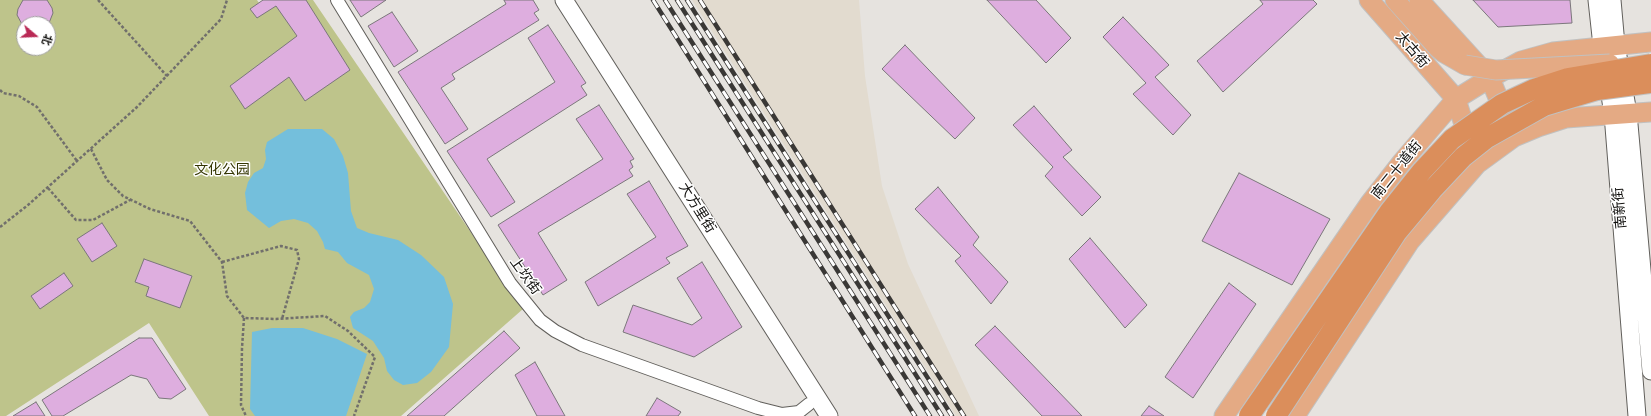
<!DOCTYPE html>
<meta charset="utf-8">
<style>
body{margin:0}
#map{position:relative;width:1651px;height:416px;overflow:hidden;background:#e6e3df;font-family:Karla,"Noto Sans SC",sans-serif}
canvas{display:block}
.north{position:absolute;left:16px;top:16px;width:40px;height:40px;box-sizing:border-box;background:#fff;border:1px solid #a09f9f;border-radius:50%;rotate:109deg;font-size:11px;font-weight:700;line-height:16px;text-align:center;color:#11100e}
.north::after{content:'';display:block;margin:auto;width:14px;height:18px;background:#b92955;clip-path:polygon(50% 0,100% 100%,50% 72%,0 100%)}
</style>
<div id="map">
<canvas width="1651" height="416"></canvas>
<div class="north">北</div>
</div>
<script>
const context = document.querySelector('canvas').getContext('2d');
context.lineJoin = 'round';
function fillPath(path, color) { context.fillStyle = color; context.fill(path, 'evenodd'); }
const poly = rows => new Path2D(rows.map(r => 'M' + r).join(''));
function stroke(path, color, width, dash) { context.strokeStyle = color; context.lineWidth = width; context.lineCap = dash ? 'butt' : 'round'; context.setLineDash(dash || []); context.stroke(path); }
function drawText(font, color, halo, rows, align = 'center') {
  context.font = font + ' Karla,"Noto Sans SC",sans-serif'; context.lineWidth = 3; context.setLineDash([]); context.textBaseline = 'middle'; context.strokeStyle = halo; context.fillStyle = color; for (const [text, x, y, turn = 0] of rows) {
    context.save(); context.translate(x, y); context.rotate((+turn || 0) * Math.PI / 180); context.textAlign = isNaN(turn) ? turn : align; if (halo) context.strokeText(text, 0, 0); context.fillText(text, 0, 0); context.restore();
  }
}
fillPath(poly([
 [692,0,859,0,865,76,882,186,908,264,979,416,956,416]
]), '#e2dbcf');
fillPath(poly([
 [0,0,257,0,259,3,263,0,313,0,523,309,401,416,209,416,149,323,6,416,0,416],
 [24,24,48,24,48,48,24,48]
]), '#bec48b');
fillPath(poly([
 [288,129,322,129,334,139,343,156,348,173,351,211,357,228,369,233,398,240,421,255,444,277,453,304,449,347,431,372,417,383,403,385,394,380,387,371,384,358,373,341,353,328,350,317,354,312,364,308,370,302,374,289,369,275,347,263,338,252,325,249,323,242,317,231,308,223,294,219,281,221,269,228,247,210,245,193,248,182,254,173,263,168,266,159,265,150,267,142],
 [272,328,303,328,337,339,367,354,346,416,255,416,250,409,252,332]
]), '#74bfdc');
const building = poly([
 [23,0,47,0,52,8,53,13,49,23,48,25,24,24,23,26,17,15,18,9,23,0],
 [263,0,306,0,350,70,305,101,289,77,245,109,230,86,297,36,276,6,257,18,250,9,263,0],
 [350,0,386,0,361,17,350,0],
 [504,0,533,0,539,10,534,13,539,20,452,74,455,79,441,88,468,129,445,144,398,72,506,4,504,0],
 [987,0,1036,0,1071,38,1046,63,987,0],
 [1260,0,1313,0,1317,4,1223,92,1197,61,1263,4,1260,0],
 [1473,0,1570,0,1572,23,1498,27,1473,0],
 [392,12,418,51,394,67,368,26,392,12],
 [1123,17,1169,65,1155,77,1191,115,1173,135,1133,94,1146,83,1103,37,1123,17],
 [548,25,586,83,581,86,587,95,487,159,515,202,491,217,447,151,555,82,528,38,548,25],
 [905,45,975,118,955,139,882,69,905,45],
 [599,105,634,159,630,161,633,167,629,170,633,176,538,233,567,280,543,295,498,225,603,159,576,119,599,105],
 [1034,106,1072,150,1063,157,1101,197,1082,216,1045,176,1053,167,1013,125,1034,106],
 [1239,173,1330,219,1292,285,1202,241,1239,173],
 [649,181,688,246,666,258,670,263,598,306,585,282,656,237,627,194,649,181],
 [938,187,979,237,973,245,1008,282,991,304,955,261,961,256,915,209,938,187],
 [102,223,117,246,92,262,77,239,102,223],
 [1090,238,1147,305,1125,328,1069,259,1090,238],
 [144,259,192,276,180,308,146,296,149,287,135,282,144,259],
 [702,262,742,327,694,357,623,332,633,305,692,325,702,318,677,278,702,262],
 [64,273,73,286,40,309,31,296,64,273],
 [1229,283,1256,304,1193,398,1165,377,1229,283],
 [995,326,1082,416,1042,416,975,345,995,326],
 [504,331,520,348,444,416,407,416,504,331],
 [139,338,152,338,186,389,171,399,159,398,147,379,131,375,63,416,52,416,42,400,139,338],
 [535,362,565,416,537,416,515,375,535,362],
 [657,398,681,412,678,416,646,416,657,398],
 [36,402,45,416,13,416,36,402],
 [1149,406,1164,416,1141,416,1149,406]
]);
fillPath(building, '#deaedf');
stroke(building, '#7b777b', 1);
const minor = poly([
 [337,0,510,283,540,320,555,331,582,345,758,408,782,414,799,412,809,404]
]);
const secondary = poly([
 [564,0,829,416],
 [1597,0,1602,46,1613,114,1637,416],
 [1612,0,1616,45,1628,113,1651,371]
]);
const primary = poly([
 [1369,0,1456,99,1470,144],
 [1395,0,1438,48,1444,53,1465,65],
 [1419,0,1490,78,1514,137],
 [1224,416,1370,203,1402,162,1456,99,1490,78,1521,61,1553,52,1651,42],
 [1295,416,1410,241,1477,164,1514,137,1538,127,1566,118,1651,112]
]);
stroke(minor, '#615f5b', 14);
stroke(secondary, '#615f5b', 19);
stroke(primary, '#c1c1c0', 21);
stroke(poly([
 [98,0,167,76],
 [0,90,3,93,19,96,37,107,77,161],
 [91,149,107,180,123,196,150,209,190,221,222,262,227,296,244,318,276,319,325,316,348,331,375,357,354,416],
 [48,188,76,220,93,220,130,200],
 [0,227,28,205,137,107,221,19,227,0],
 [222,262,281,246,297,250,299,259,282,319],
 [244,318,242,348,241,405,246,416]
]), '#716f6c', 2.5, [3, 2]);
stroke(minor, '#fff', 12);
stroke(secondary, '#fff', 17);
stroke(primary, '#e4aa84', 19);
const rail = poly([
 [653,0,915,416],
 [665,0,930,416],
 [677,0,942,416],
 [687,0,952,416],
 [700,0,964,416]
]);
stroke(rail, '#3a3836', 4.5);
stroke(rail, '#fff', 3, [9]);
const primaryBridge = poly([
 [1465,65,1496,70,1610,64]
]);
const trunkBridge = poly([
 [1249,416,1390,211,1422,171,1452,139,1502,104,1534,89,1568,78,1651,64],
 [1276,416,1397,232,1432,190,1463,157,1487,138,1544,106,1597,90,1651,83]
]);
stroke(primaryBridge, '#c1c1c0', 21, []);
stroke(trunkBridge, '#c1c1c0', 22, []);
stroke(primaryBridge, '#e4aa84', 19);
stroke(trunkBridge, '#db8e5b', 20);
drawText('14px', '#11100e', '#fff', [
 ["太古街",1412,50,49],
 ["南二十道街",1397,170,-51],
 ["大方里街",697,208,58],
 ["南新街",1620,208,-95],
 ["上坎街",525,276,54]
]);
drawText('14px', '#343602', '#fff', [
 ["文化公园",222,170]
]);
</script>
